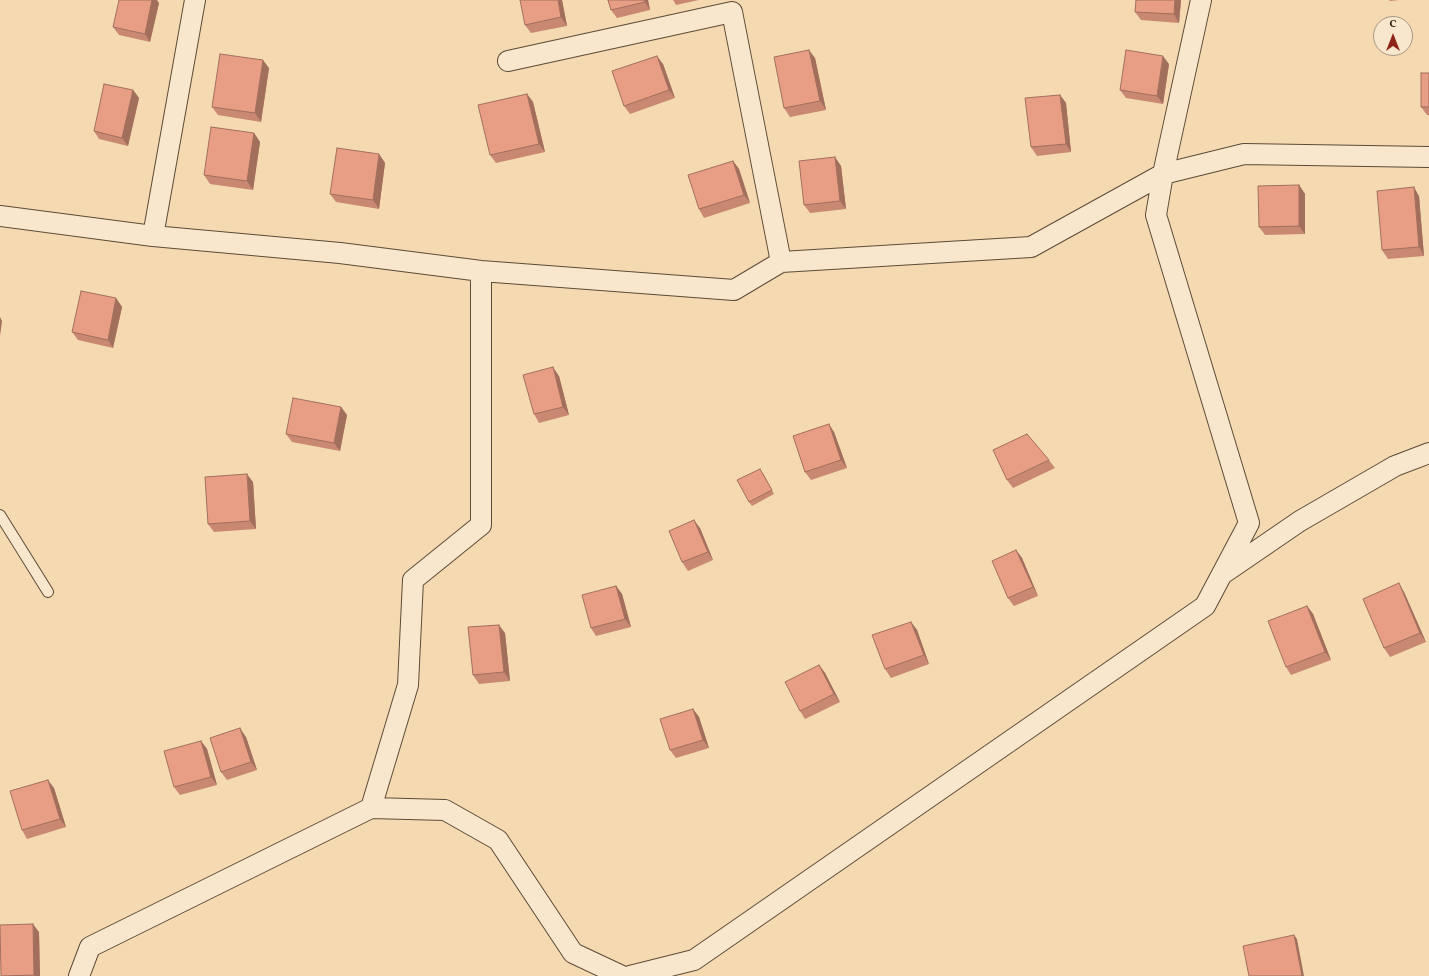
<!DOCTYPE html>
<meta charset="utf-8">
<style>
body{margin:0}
#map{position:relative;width:1429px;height:976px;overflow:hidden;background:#f5dab1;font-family:Vollkorn,serif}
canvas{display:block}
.north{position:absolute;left:1373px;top:16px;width:40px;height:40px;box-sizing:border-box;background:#f8e7cc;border:1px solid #a69581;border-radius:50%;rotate:0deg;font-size:11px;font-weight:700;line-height:16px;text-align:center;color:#2a1a10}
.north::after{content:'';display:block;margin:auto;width:14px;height:18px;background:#8f2418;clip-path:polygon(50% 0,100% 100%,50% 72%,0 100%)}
</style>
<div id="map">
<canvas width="1429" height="976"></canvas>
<div class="north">С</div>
</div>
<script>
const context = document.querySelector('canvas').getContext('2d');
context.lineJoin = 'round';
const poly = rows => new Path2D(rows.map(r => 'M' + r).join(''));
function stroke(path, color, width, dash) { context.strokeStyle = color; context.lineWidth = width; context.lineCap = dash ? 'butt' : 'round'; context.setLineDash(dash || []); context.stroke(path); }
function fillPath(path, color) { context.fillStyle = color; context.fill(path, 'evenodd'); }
const service = poly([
 [0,515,48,592]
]);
const minor = poly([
 [508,61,732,12,781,262],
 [0,216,153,236,340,253,481,271,734,290,781,262,1031,247,1163,174,1244,154,1429,157],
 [153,236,195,0],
 [1224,573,1300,521,1395,466,1429,453],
 [371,808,408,685,413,580,481,525,481,271],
 [79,976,90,947,371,808,445,810,498,840,573,953,622,976],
 [630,976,694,960,1205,606,1249,523,1156,215,1163,174,1201,0]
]);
stroke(service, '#5d4a38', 12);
stroke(minor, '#5d4a38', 22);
stroke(service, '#f8e7cc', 10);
stroke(minor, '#f8e7cc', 20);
fillPath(poly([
 [562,0,567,26,531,33,525,25],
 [608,0,648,0,650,10,617,18,611,10],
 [673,0,699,0,676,5],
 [1181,0,1179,23,1141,20,1135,12],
 [1389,0,1399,0,1390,1],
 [159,3,150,42,119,35,113,27],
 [815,58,826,110,790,117,784,108],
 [663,64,675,98,630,114,624,106],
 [1169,64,1163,104,1126,98,1120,90],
 [269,68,261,122,218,115,212,107],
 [1429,73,1429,115,1427,115,1421,107],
 [133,90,139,98,128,146,99,139,94,131],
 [527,94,533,102,545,152,496,163,490,155],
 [1060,95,1066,103,1071,152,1037,156,1031,147],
 [254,133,260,142,253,190,210,184,204,175],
 [379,154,385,163,379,209,336,202,330,194],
 [835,157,841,166,846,209,810,213,804,205],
 [733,161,739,169,750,203,704,218,699,209],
 [1299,185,1305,194,1305,234,1265,235,1259,227],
 [1419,196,1424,256,1388,259,1382,250],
 [116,298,122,307,113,348,78,340,72,332],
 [559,376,569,415,539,423,534,414],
 [341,407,347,415,340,451,292,442,286,434],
 [834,432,847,468,811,480,805,472],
 [1049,460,1055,468,1013,488,1007,480],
 [763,473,774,494,752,506,749,502],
 [253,482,256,529,214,532,208,524],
 [700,528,713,560,688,571,682,562],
 [1016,550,1022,558,1038,596,1014,606,1008,598],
 [616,586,622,594,631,627,596,636,591,628],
 [1404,592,1426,642,1390,657,1384,648],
 [1307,606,1313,614,1331,660,1291,675,1286,667],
 [911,622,917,630,929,664,891,678,885,669],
 [505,633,510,681,479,684,473,675],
 [819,665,825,673,840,702,805,719,800,711],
 [693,709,699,717,709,748,676,758,670,750],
 [246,737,257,770,227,780,221,772],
 [201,741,207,749,217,785,180,795,174,787],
 [54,788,66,827,27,839,22,830],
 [39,932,40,976,1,976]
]), '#c88872');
fillPath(poly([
 [152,0,157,0,159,3,150,42,145,34],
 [558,0,562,0,567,26,561,17],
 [644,0,648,0,650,10,645,2],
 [1175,0,1181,0,1179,23,1174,14],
 [809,50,815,58,826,110,820,101],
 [657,56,663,64,675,98,669,90],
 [1163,56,1169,64,1163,104,1157,96],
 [263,60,269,68,261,122,255,113],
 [133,90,139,98,128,146,122,138],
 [527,94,533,102,545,152,539,144],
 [1060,95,1066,103,1071,152,1066,144],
 [254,133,260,142,253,190,247,181],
 [379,154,385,163,379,209,373,200],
 [835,157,841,166,846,209,840,201],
 [733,161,739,169,750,203,744,195],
 [1299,185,1305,194,1305,234,1299,226],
 [1414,187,1419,196,1424,256,1419,247],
 [116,298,122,307,113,348,108,340],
 [0,317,2,321,0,336],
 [553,367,559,376,569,415,563,407],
 [341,407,347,415,340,451,334,443],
 [829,424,834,432,847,468,841,460],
 [247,474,253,482,256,529,250,521],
 [694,520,700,528,713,560,708,552],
 [1016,550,1022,558,1038,596,1033,587],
 [1399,583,1404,592,1426,642,1420,633],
 [616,586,622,594,631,627,625,619],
 [1307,606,1313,614,1331,660,1325,652],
 [911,622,917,630,929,664,924,655],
 [499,625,505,633,510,681,504,672],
 [819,665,825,673,840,702,834,694],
 [693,709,699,717,709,748,703,740],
 [240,728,246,737,257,770,251,762],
 [201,741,207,749,217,785,211,777],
 [48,780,54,788,66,827,60,819],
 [33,924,39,932,40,976,35,976,34,975],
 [1294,935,1297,939,1304,976,1302,976]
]), '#a26f5d');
const building = poly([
 [119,0,152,0,145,34,113,27,119,0],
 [520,0,558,0,561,17,525,25,520,0],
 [608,0,644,0,645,2,611,10,608,0],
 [1136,0,1175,0,1174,14,1135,12,1136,0],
 [809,50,820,101,784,108,774,57,809,50],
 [1126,50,1163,56,1157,96,1120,90,1126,50],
 [220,54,263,60,255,113,212,107,220,54],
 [657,56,669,90,624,106,612,71,657,56],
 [1421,73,1429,73,1429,107,1421,107,1421,73],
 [104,84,133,90,122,138,94,131,104,84],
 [527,94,539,144,490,155,478,105,527,94],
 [1060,95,1066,144,1031,147,1025,98,1060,95],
 [211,127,254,133,247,181,204,175,211,127],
 [337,148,379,154,373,200,330,194,337,148],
 [835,157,840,201,804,205,799,161,835,157],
 [733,161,744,195,699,209,688,175,733,161],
 [1299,185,1299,226,1259,227,1258,186,1299,185],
 [1414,187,1419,247,1382,250,1377,191,1414,187],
 [81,291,116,298,108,340,72,332,81,291],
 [553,367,563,407,534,414,523,375,553,367],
 [293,398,341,407,334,443,286,434,293,398],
 [829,424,841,460,805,472,793,436,829,424],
 [1027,434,1049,460,1007,480,993,450,1027,434],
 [760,469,772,490,749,502,737,480,760,469],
 [247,474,250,521,208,524,205,477,247,474],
 [694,520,708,552,682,562,669,531,694,520],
 [1016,550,1033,587,1008,598,992,561,1016,550],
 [1399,583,1420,633,1384,648,1363,599,1399,583],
 [616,586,625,619,591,628,582,595,616,586],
 [1307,606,1325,652,1286,667,1268,621,1307,606],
 [911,622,924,655,885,669,872,635,911,622],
 [499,625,504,672,473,675,468,627,499,625],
 [819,665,834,694,800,711,785,682,819,665],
 [693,709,703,740,670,750,660,719,693,709],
 [240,728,251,762,221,772,210,738,240,728],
 [201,741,211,777,174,787,164,751,201,741],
 [48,780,60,819,22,830,10,791,48,780],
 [33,924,34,975,1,976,0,925,33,924],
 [1294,935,1302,976,1249,976,1243,946,1294,935]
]);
fillPath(building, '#e89e85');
stroke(building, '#a26f5d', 1);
</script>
